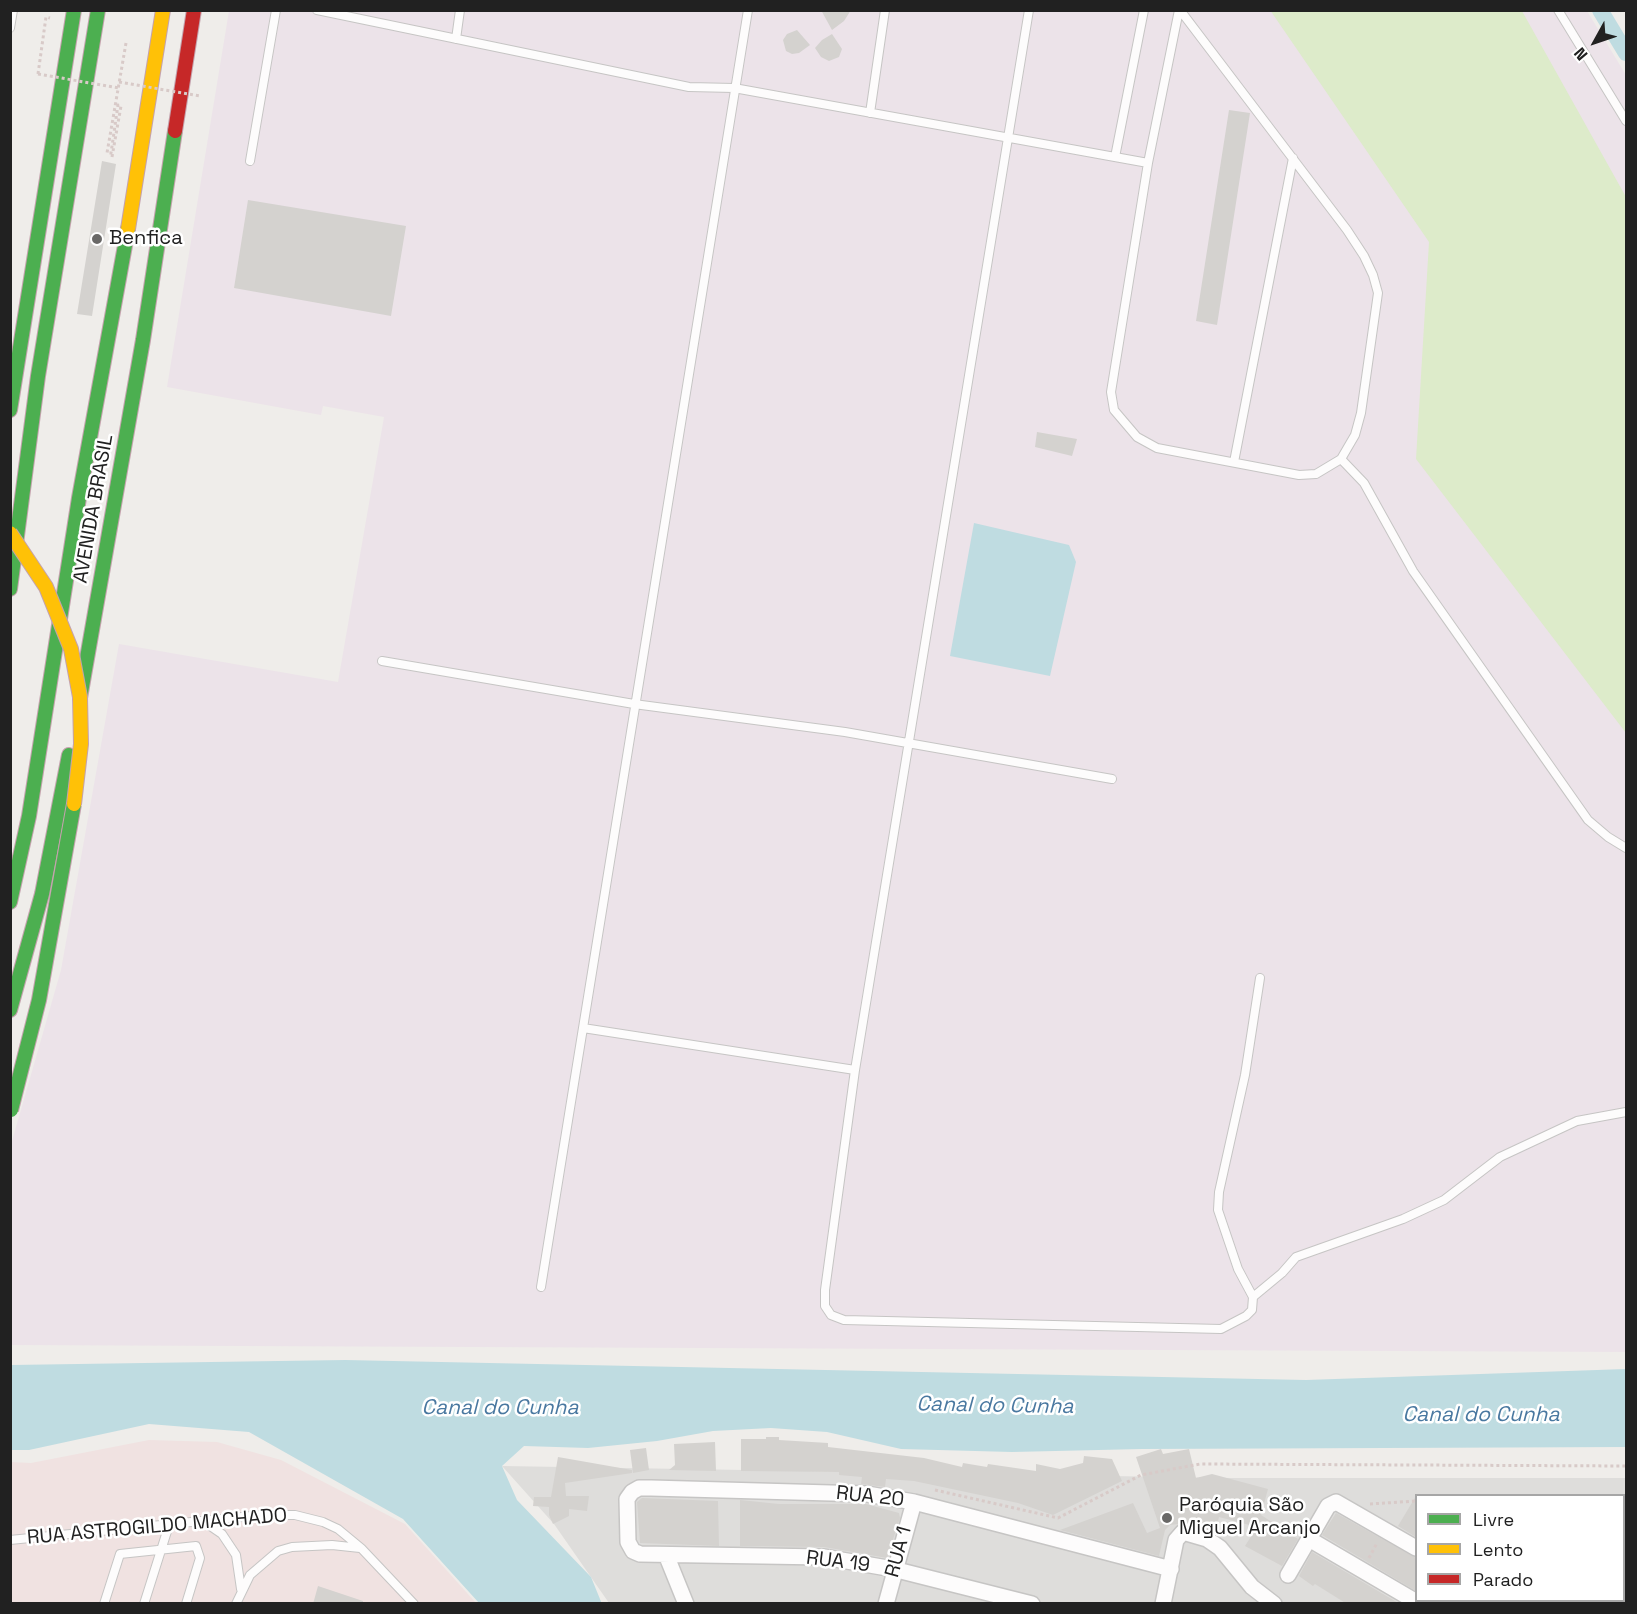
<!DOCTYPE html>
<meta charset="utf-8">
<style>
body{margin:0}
#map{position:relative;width:1637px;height:1614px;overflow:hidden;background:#efedea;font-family:"Space Grotesk",sans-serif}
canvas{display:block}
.frame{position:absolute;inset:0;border:12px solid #212121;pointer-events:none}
.legend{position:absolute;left:1415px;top:1494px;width:210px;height:108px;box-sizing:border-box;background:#fff;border:2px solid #a6a6a6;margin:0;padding:8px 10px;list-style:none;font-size:18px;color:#212121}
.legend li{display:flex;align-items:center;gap:12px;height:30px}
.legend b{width:30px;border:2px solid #a6a6a6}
.north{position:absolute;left:1565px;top:12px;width:60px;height:60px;-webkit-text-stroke:4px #fff;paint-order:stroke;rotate:230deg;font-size:16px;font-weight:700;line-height:24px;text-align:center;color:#212121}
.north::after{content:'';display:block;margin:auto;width:21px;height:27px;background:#212121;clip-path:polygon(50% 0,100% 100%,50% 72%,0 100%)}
</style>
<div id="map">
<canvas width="1637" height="1614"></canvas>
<div class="frame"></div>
<ul class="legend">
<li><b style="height:8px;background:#4caf50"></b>Livre</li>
<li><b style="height:8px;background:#ffc107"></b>Lento</li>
<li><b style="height:8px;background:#c62828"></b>Parado</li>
</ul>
<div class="north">N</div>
</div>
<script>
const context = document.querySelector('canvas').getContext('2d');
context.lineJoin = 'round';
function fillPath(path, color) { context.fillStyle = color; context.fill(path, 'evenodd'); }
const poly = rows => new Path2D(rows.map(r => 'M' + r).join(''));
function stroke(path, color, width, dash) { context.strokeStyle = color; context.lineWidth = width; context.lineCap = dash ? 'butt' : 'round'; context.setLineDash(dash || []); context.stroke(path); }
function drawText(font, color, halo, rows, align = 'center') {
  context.font = font + ' "Space Grotesk",sans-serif'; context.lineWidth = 5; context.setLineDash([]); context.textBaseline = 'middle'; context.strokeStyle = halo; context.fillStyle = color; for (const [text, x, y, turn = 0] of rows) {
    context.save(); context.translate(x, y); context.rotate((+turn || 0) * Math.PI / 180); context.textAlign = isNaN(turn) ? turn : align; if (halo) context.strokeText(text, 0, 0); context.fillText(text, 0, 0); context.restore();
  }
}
fillPath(poly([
 [502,1466,1231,1478,1626,1478,1626,1603,609,1603,554,1524],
 [1416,1496,1624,1496,1624,1600,1416,1600]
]), '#dedddb');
fillPath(poly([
 [149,1440,217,1442,281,1460,405,1524,476,1603,11,1603,10,1462,31,1463]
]), '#f0e2e1');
fillPath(poly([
 [229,11,1587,11,1626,75,1626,1352,11,1345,10,1148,61,970,119,644,338,682,384,417,323,406,321,415,167,387]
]), '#ece3e9');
fillPath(poly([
 [1270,10,1522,11,1626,197,1626,733,1416,459,1429,242]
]), '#ddebca');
fillPath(poly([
 [974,523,1069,545,1076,562,1050,676,950,656],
 [345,1360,1306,1380,1626,1369,1626,1447,1142,1449,1012,1452,901,1449,827,1432,771,1428,713,1431,657,1441,588,1448,524,1446,502,1466,517,1500,591,1577,602,1604,479,1603,403,1519,249,1432,149,1424,29,1450,11,1450,11,1365]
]), '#bfdce1');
stroke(poly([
 [1600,10,1626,53]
]), '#bfdce1', 16);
fillPath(poly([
 [821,10,851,10,844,21,832,30],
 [797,30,810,45,799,53,792,54,786,51,783,40,787,34],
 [832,34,842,49,839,57,829,61,821,57,815,48,822,40],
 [1229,110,1250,113,1217,325,1196,321],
 [102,161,116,164,92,316,77,314],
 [248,200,406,226,391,316,234,288],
 [1037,432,1077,439,1072,456,1035,447],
 [766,1437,779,1437,779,1440,828,1443,828,1447,924,1458,962,1467,963,1463,987,1467,988,1464,1036,1471,1036,1464,1060,1469,1083,1463,1084,1456,1112,1459,1122,1481,1053,1515,1018,1503,914,1481,886,1479,885,1487,861,1484,862,1477,839,1475,839,1472,741,1471,741,1439,766,1439],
 [715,1442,716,1471,669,1470,675,1465,674,1444],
 [646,1448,649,1470,633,1473,630,1450],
 [1161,1449,1163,1454,1189,1449,1196,1478,1212,1474,1268,1489,1261,1515,1298,1539,1282,1566,1245,1546,1257,1527,1219,1517,1215,1533,1186,1523,1170,1525,1165,1530,1159,1556,1060,1530,1133,1503,1147,1533,1160,1528,1136,1457],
 [558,1457,632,1470,632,1473,565,1483,566,1496,589,1496,587,1511,569,1509,569,1516,553,1524,549,1515,549,1507,533,1506,534,1497,551,1497],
 [1416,1496,1416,1537,1398,1526],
 [642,1498,718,1501,719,1546,640,1543,637,1502],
 [740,1500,779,1504,866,1504,899,1513,900,1518,887,1558,824,1547,740,1546],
 [1336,1513,1416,1558,1416,1591,1322,1535],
 [1312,1552,1400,1604,1347,1604,1315,1584,1313,1586,1299,1576],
 [318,1586,363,1601,363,1604,313,1604]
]), '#d4d2cf');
const lane = poly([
 [317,10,689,87,734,88,1148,163],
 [1029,10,855,1070,825,1290,825,1306,831,1315,844,1320,1221,1329,1246,1316,1252,1310,1253,1297,1238,1269,1218,1210,1219,1192,1245,1075,1260,978],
 [1179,10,1148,163,1111,392,1114,410,1137,437,1157,448,1299,475,1316,474,1341,459,1355,435,1361,413,1378,293,1373,275,1364,256,1347,230,1180,10],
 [1558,10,1626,121],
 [10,28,13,10],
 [456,39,460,10],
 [870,113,885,10],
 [1115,157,1144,10],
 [250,161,276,10],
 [1341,459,1364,483,1413,571,1588,820,1608,837,1626,848],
 [1234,462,1293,158],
 [382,661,634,704,845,732,1112,779],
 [583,1028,855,1070],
 [541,1287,748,10],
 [1253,1297,1282,1273,1296,1257,1403,1219,1444,1200,1500,1157,1577,1121,1626,1112],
 [203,1521,222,1534,236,1555,241,1589],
 [10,1540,262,1515,295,1515,323,1522,338,1529,361,1548,414,1604],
 [104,1604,120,1554,196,1546,200,1558,186,1604],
 [144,1604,169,1525],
 [236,1604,250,1575,278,1551,292,1547,332,1545,360,1548]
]);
const street = poly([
 [1309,1539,1420,1604],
 [667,1557,686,1604],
 [1288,1575,1328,1506,1336,1502,1416,1548],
 [1582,1600,1585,1604],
 [886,1604,914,1502],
 [1032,1604,893,1569,824,1557,640,1554,633,1551,628,1542,627,1499,632,1492,639,1488,651,1488,867,1494,914,1502,1171,1569],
 [1163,1604,1176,1540,1183,1532,1207,1539,1220,1548,1252,1587,1274,1604],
 [1488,1604,1491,1600]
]);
const fast = poly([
 [10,410,74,10],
 [10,589,38,376,98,10],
 [80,698,143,340,175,131],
 [10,902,29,816,79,498,128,229],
 [10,1010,42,894,69,755]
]);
const slow = poly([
 [128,229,163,10]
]);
const jam = poly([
 [175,131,194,10]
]);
stroke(lane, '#c6c5c4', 10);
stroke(street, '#c6c5c4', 18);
stroke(fast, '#c4a2ad', 16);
stroke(slow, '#c4a2ad', 16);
stroke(jam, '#c4a2ad', 16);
stroke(poly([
 [38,74,46,17,50,18],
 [112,157,121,106,118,105,111,153,107,153,126,43],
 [935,1490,1058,1518,1141,1475,1200,1464,1626,1466],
 [1370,1504,1416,1501],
 [1369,1558,1377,1543]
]), '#d8cac8', 3, [3, 3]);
stroke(lane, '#fdfcfc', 8);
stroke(street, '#fdfcfc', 15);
stroke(fast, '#4caf50', 14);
stroke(slow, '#ffc107', 14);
stroke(jam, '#c62828', 14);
const fastBridge = poly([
 [11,1110,39,1000,74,804]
]);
const slowBridge = poly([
 [10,533,46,587,71,649,80,697,81,744,74,804]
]);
stroke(fastBridge, '#c4a2ad', 16, []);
stroke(slowBridge, '#c4a2ad', 16, []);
stroke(poly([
 [38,74,119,88],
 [119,82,200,96]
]), '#d8cac8', 3, [3, 3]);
stroke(fastBridge, '#4caf50', 14);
stroke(slowBridge, '#ffc107', 14);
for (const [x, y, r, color] of [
 [97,239,6,"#696867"],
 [1167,1518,6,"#696867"]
]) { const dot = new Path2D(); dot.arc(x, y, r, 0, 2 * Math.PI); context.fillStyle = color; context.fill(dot); stroke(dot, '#fff', 2); }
drawText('20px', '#212121', '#fff', [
 ["Benfica",109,239],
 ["Paróquia São",1179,1506],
 ["Miguel Arcanjo",1179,1529]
], 'left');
drawText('20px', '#212121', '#fff', [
 ["AVENIDA BRASIL",94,509,-80],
 ["RUA 20",870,1497,6],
 ["RUA ASTROGILDO MACHADO",157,1527,-5],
 ["RUA 1",899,1552,-75],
 ["RUA 19",838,1562,7]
]);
drawText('italic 21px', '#4978a0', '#fff', [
 ["Canal do Cunha",995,1406,1],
 ["Canal do Cunha",500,1408],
 ["Canal do Cunha",1481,1415]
]);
</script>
